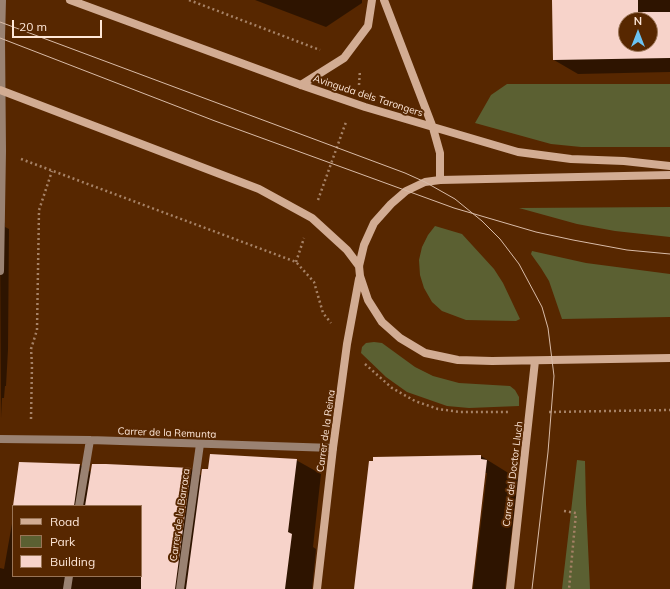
<!DOCTYPE html>
<style>
body{margin:0}
#map{position:relative;width:670px;height:589px;overflow:hidden;background:#572700;font-family:Mulish,sans-serif}
canvas{display:block}
.legend{position:absolute;left:12px;top:505px;width:130px;height:72px;box-sizing:border-box;background:#572700;border:1px solid #9a7456;margin:0;padding:5px 7px;list-style:none;font-size:12px;color:#fee7d8}
.legend li{display:flex;align-items:center;gap:8px;height:20px}
.legend b{width:20px;border:1px solid #9a7456}
.north{position:absolute;left:618px;top:12px;width:40px;height:40px;box-sizing:border-box;background:#572700;border:1px solid #9a7456;border-radius:50%;rotate:0deg;font-size:11px;font-weight:700;line-height:16px;text-align:center;color:#fee7d8}
.north::after{content:'';display:block;margin:auto;width:14px;height:18px;background:#6bc3f2;clip-path:polygon(50% 0,100% 100%,50% 72%,0 100%)}
.scale{position:absolute;left:12px;top:20px;width:90px;height:18px;box-sizing:border-box;border:2px solid #fee7d8;border-top:0;padding-left:5px;font-size:12px;line-height:14px;white-space:nowrap;color:#fee7d8;-webkit-text-stroke:3px #572700;paint-order:stroke}
</style>
<div id="map">
<canvas width="670" height="589"></canvas>
<ul class="legend">
<li><b style="height:5px;background:#d2ac93"></b>Road</li>
<li><b style="height:11px;background:#5b6032"></b>Park</li>
<li><b style="height:11px;background:#f7d3ca"></b>Building</li>
</ul>
<div class="north">N</div>
<div class="scale">20 m</div>
</div>
<script>
const context = document.querySelector('canvas').getContext('2d');
context.lineJoin = 'round';
function fillPath(path, color) { context.fillStyle = color; context.fill(path, 'evenodd'); }
const poly = rows => new Path2D(rows.map(r => 'M' + r).join(''));
function stroke(path, color, width, dash) { context.strokeStyle = color; context.lineWidth = width; context.lineCap = dash ? 'butt' : 'round'; context.setLineDash(dash || []); context.stroke(path); }
function drawText(font, color, halo, rows, align = 'center') {
  context.font = font + ' Mulish,sans-serif'; context.lineWidth = 4; context.setLineDash([]); context.textBaseline = 'middle'; context.strokeStyle = halo; context.fillStyle = color; for (const [text, x, y, turn = 0] of rows) {
    context.save(); context.translate(x, y); context.rotate((+turn || 0) * Math.PI / 180); context.textAlign = isNaN(turn) ? turn : align; if (halo) context.strokeText(text, 0, 0); context.fillText(text, 0, 0); context.restore();
  }
}
fillPath(poly([
 [507,84,670,84,670,147,581,147,551,144,475,123,491,95],
 [670,207,670,237,615,231,577,224,519,208],
 [435,226,462,234,494,269,503,283,520,319,516,321,466,320,442,311,432,302,424,288,420,275,419,260,422,247,428,235],
 [532,251,586,263,670,274,670,317,562,319,549,281,541,268,531,254],
 [374,342,382,343,415,367,433,376,459,383,510,386,515,390,519,397,519,406,469,408,447,406,407,392,386,377,361,353,362,347,366,343],
 [577,460,585,461,586,504,590,589,562,589]
]), '#5b6032');
fillPath(poly([
 [255,0,362,0,362,3,326,27],
 [553,0,670,0,670,72,578,74,554,60],
 [626,20,650,20,650,44,626,44],
 [0,220,5,223,5,227,9,229,8,350,6,386,5,386,4,398,2,398,1,418],
 [481,456,518,479,505,589,473,589,487,473,485,473,471,589,355,589,374,458],
 [296,460,321,474,313,547,316,549,312,589,0,589,0,568,4,569,13,518,13,576,141,576,141,506,14,506,22,463,80,465,91,472,191,469,202,476]
]), '#0007');
fillPath(poly([
 [552,0,638,0,638,12,670,12,670,58,553,60],
 [626,20,650,20,650,44,626,44],
 [210,454,297,459,288,532,292,534,285,589,186,589,202,469,208,469],
 [481,455,481,459,487,460,472,589,354,589,369,461,373,461,373,457],
 [19,462,80,464,74,506,13,506],
 [92,464,106,464,191,468,175,589,141,589,141,506,85,506]
]), '#f7d3ca');
stroke(poly([
 [189,0,320,50],
 [359,85,360,70],
 [21,159,296,262,314,282,323,313,331,323],
 [318,200,346,122],
 [296,262,304,238],
 [365,364,392,388,415,401,438,409,460,412,510,412],
 [549,412,670,410],
 [31,419,32,365,31,349,37,330,39,210,52,171],
 [564,511,576,513,569,589]
]), '#a68266', 2.5, [2, 3]);
stroke(poly([
 [0,271,2,151,1,38,2,0],
 [0,439,90,440,333,448],
 [79,506,90,440],
 [67,589,69,576],
 [180,589,200,444]
]), '#9a8272', 8);
stroke(poly([
 [70,0,301,85,365,107,518,152,571,159,624,161,670,166],
 [384,0,433,128,440,153,440,180],
 [301,85,344,58,368,26,372,0],
 [0,90,259,189,312,218,347,250,359,266],
 [670,175,440,180,425,182,406,191,391,204,374,223,364,245,359,266,360,276,368,300,382,322,400,338,425,353,458,360,492,361,670,358],
 [317,589,333,448,347,344,359,279],
 [510,589,535,361]
]), '#d2ac93', 8);
stroke(poly([
 [0,22,405,173,425,182,455,199,482,221,500,239,519,264,542,307,548,328,554,376,548,452,532,589],
 [0,38,215,121,454,208,536,232,573,240,627,250,670,254]
]), '#d9bca8', 1);
drawText('10px', '#fee7d8', '#572700', [
 ["Avinguda dels Tarongers",368,96,18],
 ["Carrer de la Reina",326,431,-82],
 ["Carrer de la Remunta",167,433,2],
 ["Carrer del Doctor Lluch",513,474,-83],
 ["Carrer de la Barraca",180,515,-82]
]);
</script>
